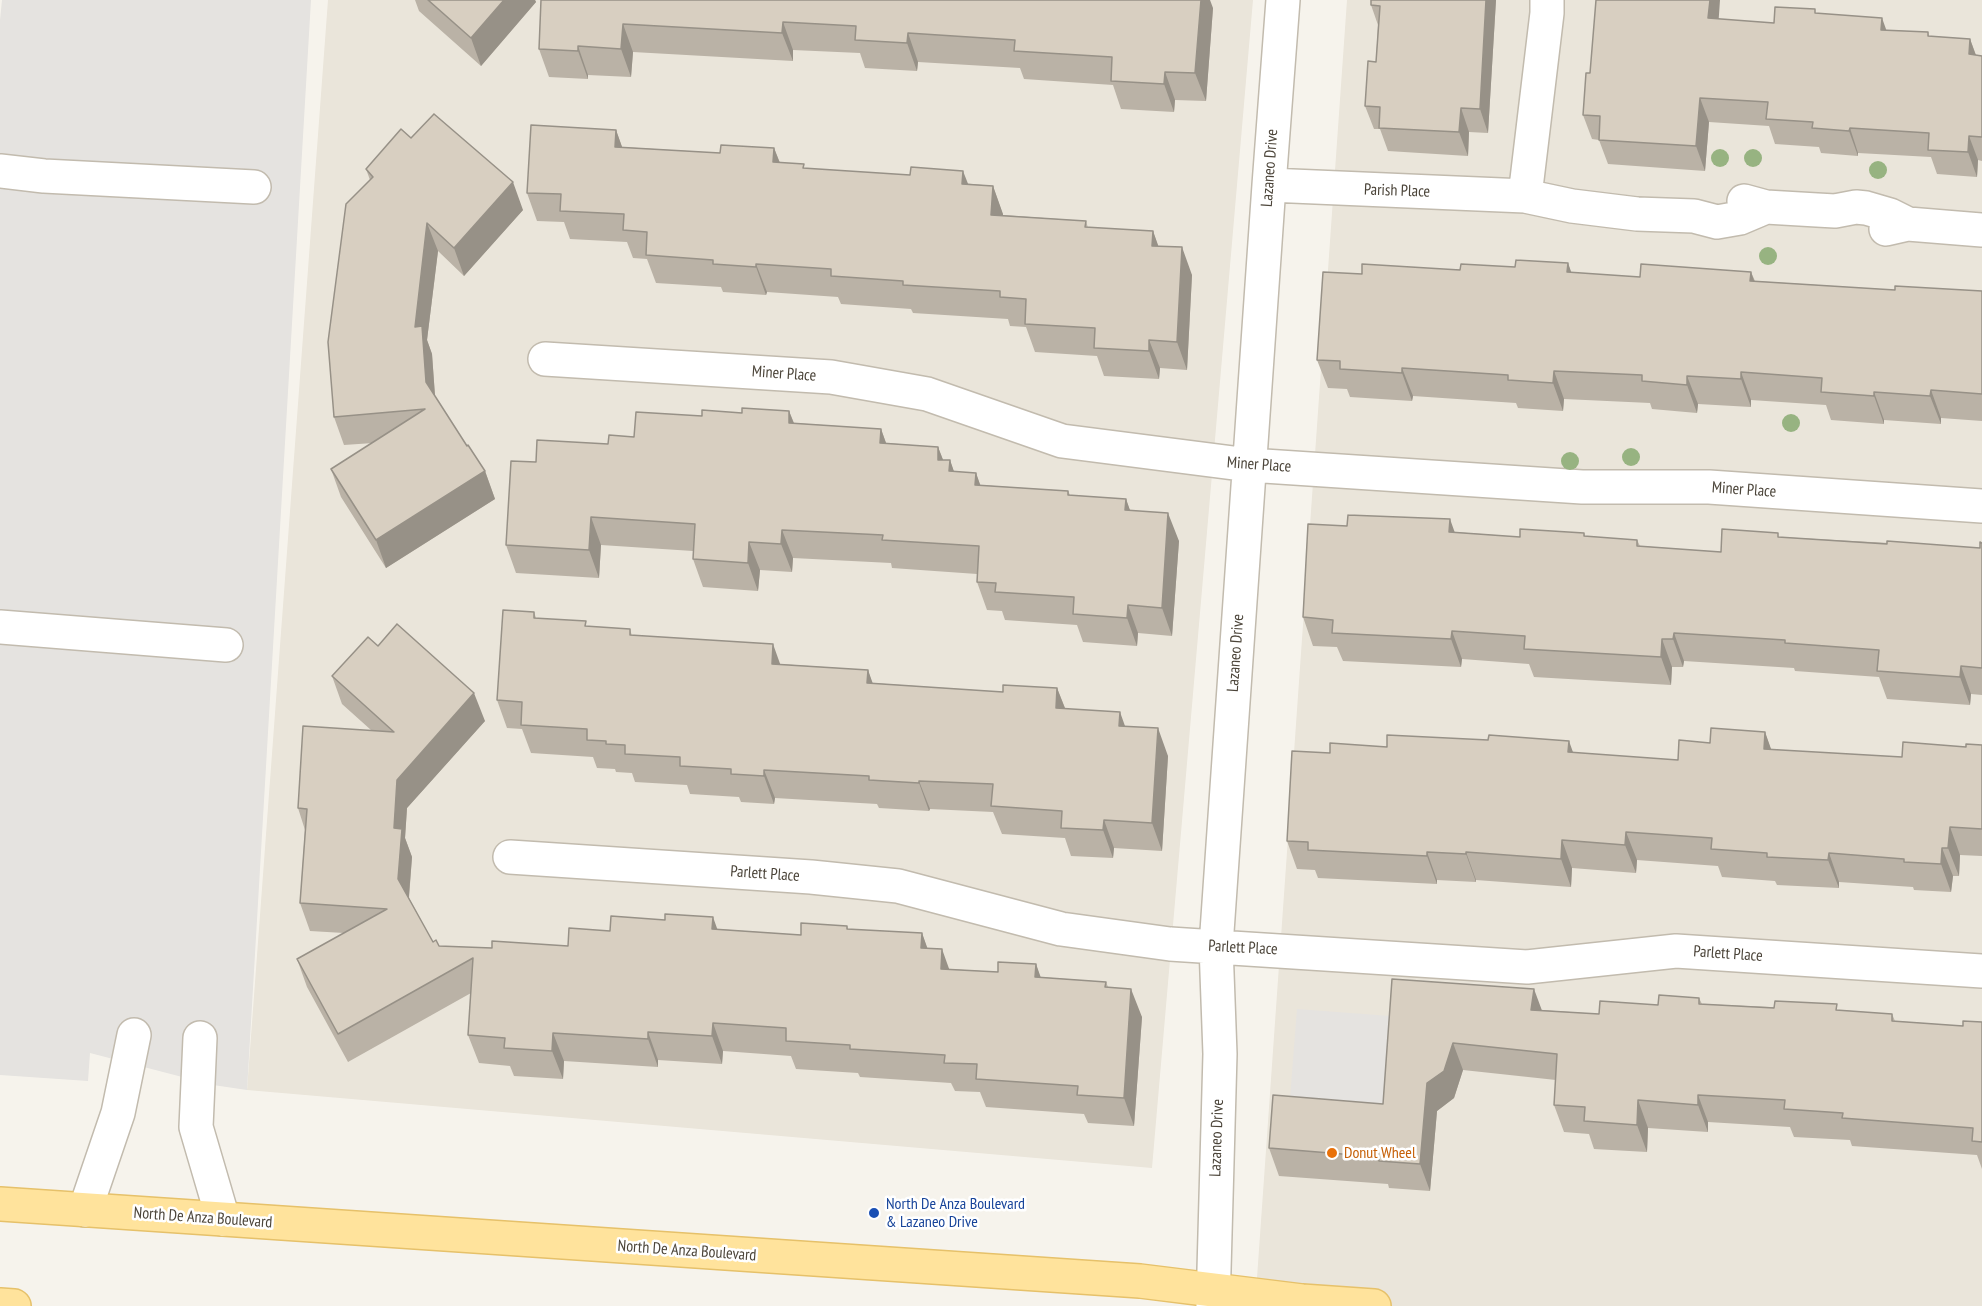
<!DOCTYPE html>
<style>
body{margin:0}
canvas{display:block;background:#f6f3ec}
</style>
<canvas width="1982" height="1306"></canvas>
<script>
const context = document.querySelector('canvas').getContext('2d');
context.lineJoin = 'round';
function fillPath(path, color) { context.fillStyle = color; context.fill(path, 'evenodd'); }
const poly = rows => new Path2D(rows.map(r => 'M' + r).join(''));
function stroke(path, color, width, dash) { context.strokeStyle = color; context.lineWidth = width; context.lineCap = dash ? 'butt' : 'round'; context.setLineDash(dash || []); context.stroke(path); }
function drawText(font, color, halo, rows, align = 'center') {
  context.font = font + ' "PT Sans Narrow",sans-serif'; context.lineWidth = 5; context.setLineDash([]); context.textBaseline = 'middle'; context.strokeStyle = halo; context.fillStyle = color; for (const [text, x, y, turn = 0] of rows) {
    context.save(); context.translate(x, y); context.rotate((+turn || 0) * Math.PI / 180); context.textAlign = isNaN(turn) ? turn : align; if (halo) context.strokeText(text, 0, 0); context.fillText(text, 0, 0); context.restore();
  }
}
fillPath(poly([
 [328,0,1253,0,1152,1168,247,1090],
 [1347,0,1982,0,1982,1306,1255,1306]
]), '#eae5da');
fillPath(poly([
 [2,0,311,0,247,1090,213,1085,90,1053,88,1081,0,1075,0,20],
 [1297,1009,1390,1016,1382,1118,1289,1111]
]), '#e5e3e0');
const minor = poly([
 [0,171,44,176,254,187],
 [1269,185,1525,196,1572,206,1637,214,1694,216,1717,222,1740,218,1766,207],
 [1525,196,1547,13,1547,0],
 [1744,201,1766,207,1817,210,1835,211,1856,207,1866,208,1890,215,1908,224],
 [1886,229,1908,224,1982,230],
 [545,359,831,377,927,394,1062,441,1249,465,1582,487,1709,487,1982,506],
 [0,627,226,645],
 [510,857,811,877,898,886,1061,929,1170,944,1527,967,1676,951,1982,971],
 [200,1038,196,1127,223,1219],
 [85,1210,118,1113,134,1035],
 [1213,1306,1220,1054,1216,946,1269,185,1283,0]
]);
const major = poly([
 [0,1204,1140,1281,1302,1301,1374,1306],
 [0,1305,14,1306]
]);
stroke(minor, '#c2bbae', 36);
stroke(major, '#e6c16a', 36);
stroke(minor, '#fff', 33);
stroke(major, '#ffe39c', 33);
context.fillStyle = '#97b381';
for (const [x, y] of [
 [1720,158],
 [1753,158],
 [1878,170],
 [1768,256],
 [1791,423],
 [1631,457],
 [1570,461]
]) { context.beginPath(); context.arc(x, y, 9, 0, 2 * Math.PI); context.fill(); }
fillPath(poly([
 [415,0,535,0,536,2,481,66,419,11],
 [541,0,1213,8,1206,101,1175,100,1174,112,1121,109,1113,85,1024,79,1020,68,918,62,917,71,865,68,860,53,793,50,793,61,633,52,631,77,588,75,588,79,549,77,539,49],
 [1496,0,1488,133,1469,132,1468,156,1388,151,1380,129,1374,129,1365,106,1376,62,1378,25,1371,5],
 [1816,13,1886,30,1928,32,1929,36,1970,39,1976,55,1982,56,1982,161,1978,160,1977,177,1937,174,1931,157,1858,153,1858,156,1821,153,1819,147,1775,144,1769,126,1709,122,1705,171,1608,164,1599,140,1592,139,1583,115,1590,73,1719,19,1774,23],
 [616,130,622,147,720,153,774,148,780,163,805,168,993,186,1003,215,1086,221,1088,228,1153,231,1158,246,1192,275,1187,370,1160,368,1159,379,1104,376,1097,356,1035,352,1026,327,1010,326,1008,319,913,313,911,309,841,304,838,297,767,292,766,295,723,292,721,287,656,283,647,259,633,258,627,242,570,239,564,222,537,221,527,193],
 [411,138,523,210,464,276,438,251,427,340,432,354,435,396,467,446,485,471,495,499,386,568,341,497,331,469,373,443,344,445,334,417,370,180,366,169],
 [1568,263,1571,273,1640,277,1751,272,1755,281,1895,290,1982,291,1982,421,1941,418,1941,424,1884,420,1884,424,1831,420,1826,405,1751,400,1751,407,1698,404,1697,413,1652,409,1650,403,1564,399,1563,411,1518,408,1516,403,1413,396,1412,401,1350,397,1347,389,1328,388,1317,360,1362,274,1515,267],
 [789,411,794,423,881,429,886,443,938,447,943,460,950,460,954,472,976,473,980,485,1068,491,1070,495,1126,499,1130,511,1179,541,1172,636,1138,633,1137,646,1083,642,1077,625,1005,620,1002,611,987,610,977,582,977,574,892,568,891,563,793,558,792,572,760,570,758,591,703,587,693,559,693,551,601,545,599,578,516,573,506,545,536,462,608,444,702,416,742,413],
 [1455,532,1520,537,1584,533,1585,536,1637,540,1640,546,1721,552,1780,537,1980,548,1982,543,1982,695,1971,694,1970,705,1887,699,1879,677,1795,671,1794,668,1684,661,1683,667,1672,667,1671,685,1534,677,1529,664,1462,659,1461,667,1343,661,1337,647,1313,646,1303,617],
 [534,612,536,618,587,626,630,629,632,636,780,664,868,670,872,683,1003,692,1057,688,1065,708,1125,726,1168,756,1162,851,1114,848,1113,858,1071,856,1065,838,1002,834,993,812,930,809,929,811,879,808,877,804,775,798,774,804,741,802,739,797,690,794,687,785,635,782,632,773,616,772,615,769,597,768,593,757,531,753,522,729,507,728,497,700],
 [378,646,485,721,407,808,405,838,412,857,409,898,433,942,439,946,492,948,568,946,610,931,717,929,801,935,847,926,848,929,922,933,927,948,949,969,998,972,1036,964,1040,977,1106,982,1108,987,1142,1017,1134,1126,1088,1123,1084,1114,986,1107,980,1092,955,1091,951,1083,860,1077,858,1073,796,1069,791,1056,723,1051,722,1064,658,1060,658,1067,564,1061,563,1079,514,1076,510,1066,479,1063,468,1035,471,993,348,1062,307,987,297,959,344,933,310,931,300,903,305,830,298,808,371,730,342,704,332,676],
 [1765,732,1771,750,1902,757,1982,745,1982,856,1960,855,1959,876,1953,876,1951,892,1914,890,1913,887,1839,882,1839,888,1777,885,1775,881,1722,877,1718,866,1637,860,1636,873,1572,868,1571,887,1476,880,1476,882,1437,880,1437,884,1318,878,1315,870,1297,869,1287,841,1330,753,1387,747,1573,753,1678,760,1710,743],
 [1392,979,1541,1010,1599,1014,1699,998,1702,1004,1839,1010,1892,1014,1895,1021,1963,1026,1982,1022,1982,1169,1977,1155,1852,1146,1850,1140,1794,1137,1790,1127,1708,1122,1708,1132,1648,1128,1647,1152,1594,1149,1589,1134,1564,1132,1554,1105,1556,1080,1463,1070,1454,1098,1437,1111,1430,1191,1389,1188,1388,1184,1279,1176,1269,1148,1383,1104]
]), '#bab2a6');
fillPath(poly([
 [504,0,535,0,536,2,481,66,471,38],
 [1201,0,1210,0,1213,8,1206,101,1195,73],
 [1486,0,1496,0,1488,133,1480,109],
 [1710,0,1720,0,1717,43,1708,18],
 [1882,18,1891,43,1881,30],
 [783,22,793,50,793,61,782,33],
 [623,24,633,52,631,77,621,49],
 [908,33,918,62,917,71,907,43],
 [1970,39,1979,64,1969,54],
 [578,46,588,75,588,79,578,51],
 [1165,72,1175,100,1174,112,1164,84],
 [1700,98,1709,122,1705,171,1696,146],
 [1461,108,1469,132,1468,156,1459,132],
 [1850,128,1858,153,1858,156,1849,131],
 [616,130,626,158,615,147],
 [1969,136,1978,160,1977,177,1968,152],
 [774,148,785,176,773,162],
 [963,171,974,199,962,184],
 [513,182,523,210,464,276,454,248],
 [993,186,1003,214,1001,243,991,215],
 [427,223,438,251,427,340,432,354,436,410,426,382,415,327],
 [1153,231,1163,259,1152,246],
 [1182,247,1192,275,1187,370,1177,342],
 [1568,263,1578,291,1567,272],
 [756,264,767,292,766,295,756,267],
 [1751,272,1761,300,1750,281],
 [1149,340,1160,368,1159,379,1149,351],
 [1402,368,1413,396,1412,401,1402,373],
 [1554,371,1564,399,1563,411,1553,383],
 [1741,372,1751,400,1751,407,1741,379],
 [1687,376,1698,404,1697,413,1687,385],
 [1931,390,1941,418,1941,424,1930,396],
 [1874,392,1884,420,1884,424,1874,396],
 [789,411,800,439,789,423],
 [881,429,891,457,880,443],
 [938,447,949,475,938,460],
 [950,460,960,489,949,471],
 [485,471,495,499,386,568,376,540],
 [976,473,986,501,975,485],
 [1126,499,1136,527,1125,510],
 [1168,513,1179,541,1172,636,1162,608],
 [591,517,601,545,599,578,589,550],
 [1450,519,1460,547,1449,532],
 [782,530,793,558,792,572,781,544],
 [749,542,760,570,758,591,748,563],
 [1128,605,1138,633,1137,646,1127,618],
 [1452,631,1462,659,1461,667,1451,639],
 [1674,633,1684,661,1683,667,1673,639],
 [1662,639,1672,667,1671,685,1661,657],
 [773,644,783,672,772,664],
 [1961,666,1971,694,1970,705,1960,677],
 [868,670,878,698,867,683],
 [1057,688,1068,716,1056,708],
 [474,693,485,721,407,808,405,838,412,857,408,907,398,879,394,828,397,780],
 [1120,712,1130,740,1119,726],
 [1158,728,1168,756,1162,851,1152,823],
 [1765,732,1775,760,1764,749],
 [1569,741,1579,769,1568,752],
 [764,770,775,798,774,804,764,776],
 [919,781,930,809,929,811,919,783],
 [1104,820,1114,848,1113,858,1103,830],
 [1950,827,1960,855,1959,876,1948,848],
 [1626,832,1637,860,1636,873,1625,845],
 [1562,840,1572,868,1571,887,1561,859],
 [1942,848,1953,876,1951,892,1941,864],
 [1427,852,1437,880,1437,884,1427,856],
 [1466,852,1476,880,1476,882,1466,854],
 [1829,853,1839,882,1839,888,1828,860],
 [713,917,723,945,712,929],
 [922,933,932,961,921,948],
 [942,949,952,977,941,969],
 [1036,964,1046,992,1035,977],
 [1131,989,1142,1017,1134,1126,1124,1098],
 [1534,989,1544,1016,1531,1010],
 [713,1023,723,1051,722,1064,712,1036],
 [648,1032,658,1060,658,1067,648,1039],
 [553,1033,564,1061,563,1079,552,1051],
 [1453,1043,1463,1070,1454,1098,1437,1111,1430,1191,1420,1164,1427,1083],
 [1698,1095,1708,1122,1708,1132,1698,1105],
 [1638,1100,1648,1128,1647,1152,1637,1125]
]), '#979187');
const building = poly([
 [428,0,504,0,471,38,428,0],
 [541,0,1201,0,1195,73,1165,72,1164,84,1111,81,1112,57,1014,51,1015,40,908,33,907,43,855,40,856,26,783,22,782,33,623,24,621,49,578,46,578,51,539,49,541,0],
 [1371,0,1486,0,1480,109,1461,108,1459,132,1379,128,1380,107,1365,106,1368,61,1376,62,1380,6,1371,5,1371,0],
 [1596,0,1710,0,1708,18,1774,23,1775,7,1815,9,1815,13,1882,18,1881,30,1928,32,1928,36,1970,39,1969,54,1982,56,1982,137,1969,136,1968,152,1928,150,1929,133,1850,128,1849,131,1812,128,1813,122,1766,119,1768,102,1700,98,1696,146,1599,140,1600,116,1583,115,1586,73,1590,73,1596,0],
 [434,114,513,182,454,248,427,223,415,327,422,326,426,382,467,446,468,445,485,471,376,540,331,469,425,409,334,417,328,342,346,204,373,177,366,169,401,129,411,138,434,114],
 [531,125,616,130,615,147,720,153,721,145,774,148,773,162,804,164,803,168,910,175,911,167,963,171,962,184,993,186,991,215,1086,221,1085,227,1153,231,1152,246,1182,247,1177,342,1149,340,1149,351,1094,348,1095,328,1025,324,1026,299,1000,297,1000,291,903,285,903,281,831,276,831,269,756,264,756,267,713,264,713,260,646,255,647,232,623,230,624,214,560,211,561,194,527,193,531,125],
 [1516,260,1568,263,1567,272,1640,277,1641,264,1751,272,1750,281,1895,290,1895,286,1982,291,1982,394,1931,390,1930,396,1874,392,1874,396,1821,392,1822,378,1741,372,1741,379,1687,376,1687,385,1642,381,1642,375,1554,371,1553,383,1508,380,1508,375,1402,368,1402,373,1340,369,1340,361,1317,360,1323,272,1362,274,1362,264,1460,270,1461,264,1515,267,1516,260],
 [742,408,789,411,789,423,881,429,880,443,938,447,938,460,950,460,949,471,976,473,975,485,1068,491,1068,495,1126,499,1125,510,1168,513,1162,608,1128,605,1127,618,1073,614,1074,597,995,592,996,583,977,582,979,546,882,540,883,535,782,530,781,544,749,542,748,563,693,559,695,524,591,517,589,550,506,545,511,461,536,462,537,440,608,444,609,435,634,437,636,412,702,416,702,410,742,413,742,408],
 [1348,515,1450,519,1449,532,1520,537,1520,529,1584,533,1584,536,1637,540,1637,546,1721,552,1722,529,1778,533,1778,537,1887,544,1887,541,1980,548,1980,542,1982,543,1982,668,1961,666,1960,677,1877,671,1879,650,1785,643,1785,640,1674,633,1673,639,1662,639,1661,657,1524,649,1525,636,1452,631,1451,639,1332,633,1333,620,1303,617,1308,524,1347,526,1348,515],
 [503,610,534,612,534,618,586,621,585,626,630,629,630,635,773,644,772,664,868,670,867,683,1003,692,1003,685,1057,688,1056,708,1120,712,1119,726,1158,728,1152,823,1104,820,1103,830,1061,828,1062,811,991,806,993,784,919,781,919,783,869,780,869,776,764,770,764,776,731,774,731,769,680,766,680,757,625,754,625,745,606,744,606,741,587,740,587,729,521,725,522,702,497,700,503,610],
 [397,624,474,693,397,780,394,828,402,829,398,879,433,942,436,940,439,946,492,948,492,941,568,946,569,928,610,931,611,916,665,920,665,914,713,917,712,929,801,935,801,923,847,926,847,929,922,933,921,948,942,949,941,969,998,972,998,962,1036,964,1035,977,1106,982,1105,987,1131,989,1124,1098,1077,1095,1078,1086,976,1079,977,1064,944,1063,945,1055,850,1049,850,1045,786,1041,786,1028,713,1023,712,1036,648,1032,648,1039,553,1033,552,1051,504,1048,505,1038,468,1035,473,958,338,1034,297,959,387,909,300,903,307,809,298,808,303,726,394,732,332,676,368,637,378,646,397,624],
 [1711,728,1765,732,1764,749,1902,757,1903,742,1966,747,1966,744,1982,745,1982,829,1950,827,1948,848,1942,848,1941,864,1904,862,1904,859,1829,853,1828,860,1767,857,1767,853,1711,849,1712,838,1626,832,1625,845,1562,840,1561,859,1466,852,1466,854,1427,852,1427,856,1308,850,1308,842,1287,841,1292,751,1330,753,1330,743,1387,747,1387,735,1488,740,1489,735,1569,741,1568,752,1678,760,1679,740,1710,743,1711,728],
 [1392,979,1534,989,1531,1010,1599,1014,1600,1001,1658,1005,1659,995,1699,998,1699,1004,1774,1008,1775,1001,1837,1004,1836,1010,1892,1014,1892,1021,1963,1026,1963,1021,1982,1022,1982,1142,1972,1141,1973,1128,1842,1118,1843,1113,1784,1109,1785,1100,1698,1095,1698,1105,1638,1100,1637,1125,1584,1121,1585,1107,1554,1105,1557,1054,1453,1043,1444,1071,1427,1083,1420,1164,1379,1161,1379,1157,1269,1148,1273,1095,1383,1104,1392,979]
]);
fillPath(building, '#d8cfc1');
stroke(building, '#979187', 1.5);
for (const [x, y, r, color] of [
 [1332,1153,6,"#e8710a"],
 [874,1213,6,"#1a4fb4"]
]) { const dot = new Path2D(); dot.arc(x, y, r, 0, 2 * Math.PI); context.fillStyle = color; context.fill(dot); stroke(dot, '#fff', 2); }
drawText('16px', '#4b4439', '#fff', [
 ["Lazaneo Drive",1270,168,-86],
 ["Parish Place",1397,191,2],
 ["Miner Place",784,374,4],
 ["Miner Place",1259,465,4],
 ["Miner Place",1744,490,4],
 ["Lazaneo Drive",1236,653,-86],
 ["Parlett Place",765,874,4],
 ["Parlett Place",1243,948,3],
 ["Parlett Place",1728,954,4],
 ["Lazaneo Drive",1217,1138,-88],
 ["North De Anza Boulevard",203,1218,4],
 ["North De Anza Boulevard",687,1251,4]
]);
drawText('16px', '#c56008', '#fff', [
 ["Donut Wheel",1344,1153]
], 'left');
drawText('16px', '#164399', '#fff', [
 ["North De Anza Boulevard",886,1204],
 ["& Lazaneo Drive",886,1222]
], 'left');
</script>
